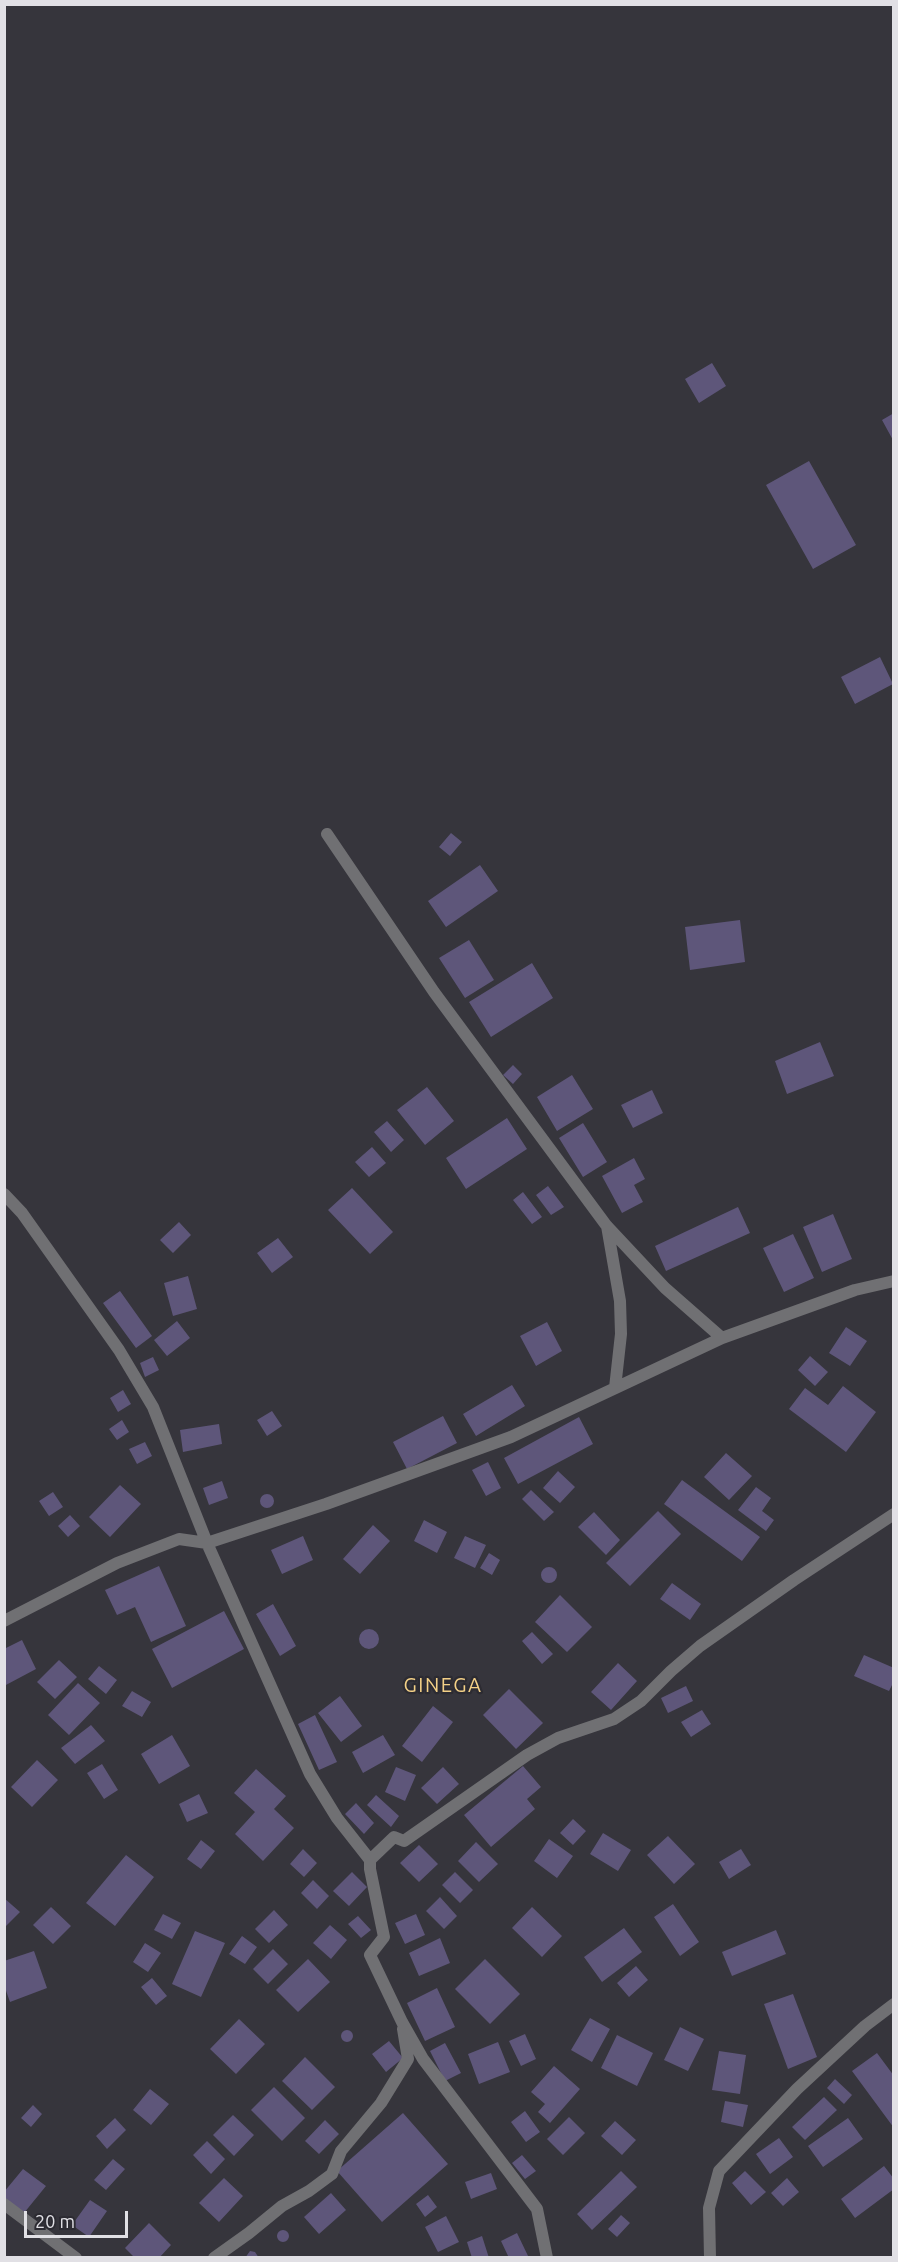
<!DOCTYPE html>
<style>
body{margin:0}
#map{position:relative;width:898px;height:2262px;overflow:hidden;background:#36353c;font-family:Ubuntu,sans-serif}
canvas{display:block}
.frame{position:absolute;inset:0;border:6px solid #e1e0e5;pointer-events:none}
.scale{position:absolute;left:24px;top:2211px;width:104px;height:27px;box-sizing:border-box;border:3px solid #e1e0e5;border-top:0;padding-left:8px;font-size:18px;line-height:21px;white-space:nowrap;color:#e1e0e5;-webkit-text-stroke:4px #2c2b32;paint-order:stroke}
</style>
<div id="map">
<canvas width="898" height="2262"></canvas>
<div class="frame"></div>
<div class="scale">20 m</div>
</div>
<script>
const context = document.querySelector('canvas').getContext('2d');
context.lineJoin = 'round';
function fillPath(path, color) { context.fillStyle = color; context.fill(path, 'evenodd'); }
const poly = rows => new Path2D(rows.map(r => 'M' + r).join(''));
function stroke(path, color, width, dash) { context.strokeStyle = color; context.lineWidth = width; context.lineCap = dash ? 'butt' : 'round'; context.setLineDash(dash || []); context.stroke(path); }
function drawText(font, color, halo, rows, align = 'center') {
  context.font = font + ' Ubuntu,sans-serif'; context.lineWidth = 4.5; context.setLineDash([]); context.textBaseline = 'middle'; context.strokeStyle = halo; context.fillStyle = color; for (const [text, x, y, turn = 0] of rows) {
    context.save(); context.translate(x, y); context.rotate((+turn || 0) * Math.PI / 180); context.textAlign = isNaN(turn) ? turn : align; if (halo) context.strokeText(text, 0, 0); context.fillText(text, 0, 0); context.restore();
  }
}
fillPath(poly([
 [712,363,726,386,699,403,685,379],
 [894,413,894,442,882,420],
 [809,461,856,545,813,569,766,485],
 [880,657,893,684,855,704,841,677],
 [451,833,462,842,450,856,439,847],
 [480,865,498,891,446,927,428,901],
 [740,920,745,962,690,970,685,927],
 [469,940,494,980,465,998,439,958],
 [532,963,553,998,491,1037,469,1002],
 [820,1042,834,1076,787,1094,775,1061],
 [513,1065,522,1074,513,1084,503,1075],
 [572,1075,593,1109,557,1131,537,1097],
 [427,1087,454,1121,425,1145,397,1110],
 [652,1090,663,1113,633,1128,621,1105],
 [507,1118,527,1149,466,1189,446,1158],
 [387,1121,404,1140,391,1152,374,1132],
 [583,1123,607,1162,583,1177,559,1138],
 [372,1147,386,1163,369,1177,355,1162],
 [634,1158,645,1179,634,1185,643,1202,622,1213,602,1176],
 [548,1186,564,1207,551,1215,536,1195],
 [352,1188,393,1232,370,1254,328,1210],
 [523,1192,542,1217,532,1224,513,1200],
 [738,1207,750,1233,666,1271,655,1246],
 [833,1214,852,1259,822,1272,803,1227],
 [179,1222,191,1235,173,1253,160,1240],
 [793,1234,814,1278,784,1292,763,1248],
 [278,1238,293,1257,272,1273,257,1253],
 [188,1276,197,1309,173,1316,164,1283],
 [120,1291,152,1336,136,1348,103,1303],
 [177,1321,190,1338,167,1356,154,1340],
 [547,1322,562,1351,536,1366,520,1336],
 [846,1327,867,1341,850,1366,829,1353],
 [810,1356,828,1372,815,1386,798,1370],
 [153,1357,159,1370,145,1377,140,1363],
 [512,1385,525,1406,476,1436,463,1414],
 [843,1386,876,1412,846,1452,789,1409,805,1388,828,1405],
 [123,1390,131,1404,118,1412,110,1398],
 [272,1411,282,1426,267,1436,257,1420],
 [443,1416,457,1443,407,1469,393,1442],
 [579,1417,593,1444,518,1484,504,1458],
 [122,1420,129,1432,117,1440,109,1429],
 [219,1424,222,1444,183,1452,180,1430],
 [145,1442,152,1456,137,1464,129,1449],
 [726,1453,752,1476,729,1500,704,1477],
 [488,1462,501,1488,486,1496,472,1470],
 [558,1471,575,1487,560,1503,543,1488],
 [682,1480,760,1537,742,1561,664,1504],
 [222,1481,228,1498,209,1505,203,1488],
 [120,1485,141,1504,110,1537,89,1517],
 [756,1487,771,1498,762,1511,774,1520,766,1531,738,1510],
 [531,1490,554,1512,544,1521,522,1499],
 [53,1492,63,1507,49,1516,39,1501],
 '260 1501a7 7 0 1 1 14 0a7 7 0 1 1-14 0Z',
 [658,1511,681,1534,630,1586,606,1563],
 [594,1512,620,1540,606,1555,578,1527],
 [70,1515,80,1526,68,1537,58,1526],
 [424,1520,447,1532,437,1553,414,1541],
 [373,1525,390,1541,360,1574,343,1559],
 [303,1536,313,1560,282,1574,271,1550],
 [465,1536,486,1545,475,1568,454,1558],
 [489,1553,500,1560,492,1575,480,1568],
 [159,1566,186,1626,151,1642,135,1607,117,1615,105,1590],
 '541 1575a8 8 0 1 1 16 0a8 8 0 1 1-16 0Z',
 [672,1583,701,1604,690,1620,660,1599],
 [560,1595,592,1627,567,1652,535,1622],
 [273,1604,296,1646,280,1656,256,1614],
 [224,1611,244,1649,172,1688,152,1649],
 '359 1639a10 10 0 1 1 20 0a10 10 0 1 1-20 0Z',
 [532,1632,553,1654,542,1664,522,1641],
 [22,1640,36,1669,4,1686,4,1649],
 [864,1655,894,1668,894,1681,889,1691,854,1676],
 [59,1660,77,1677,55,1699,37,1682],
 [618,1663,637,1681,611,1710,591,1692],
 [99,1666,117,1680,106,1694,88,1679],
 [78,1683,100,1703,69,1735,48,1715],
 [686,1686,693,1701,668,1713,661,1698],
 [509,1689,543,1723,516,1749,483,1715],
 [132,1691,151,1702,142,1717,122,1706],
 [340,1696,362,1726,341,1742,318,1713],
 [433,1706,453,1722,422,1762,402,1746],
 [702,1710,711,1724,691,1737,681,1722],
 [315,1715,337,1762,319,1770,298,1724],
 [91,1725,105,1741,75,1764,61,1748],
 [172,1735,190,1766,159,1784,141,1754],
 [383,1735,395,1755,363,1773,352,1752],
 [37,1760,58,1780,32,1807,11,1787],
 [102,1764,118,1790,104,1799,87,1773],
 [523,1766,541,1787,527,1799,535,1809,491,1847,464,1815],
 [396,1767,416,1775,405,1801,385,1792],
 [443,1767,459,1784,437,1804,421,1788],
 [256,1769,286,1796,274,1809,294,1828,263,1861,235,1834,255,1812,234,1793],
 [199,1794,208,1813,187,1822,179,1804],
 [376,1795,399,1816,391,1827,367,1805],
 [356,1803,374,1823,364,1834,345,1814],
 [573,1819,586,1831,573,1845,560,1833],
 [603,1833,631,1850,618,1871,590,1854],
 [668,1836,695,1864,674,1884,647,1855],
 [549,1839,573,1856,557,1878,534,1861],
 [201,1840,215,1851,201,1869,187,1859],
 [476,1842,498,1864,479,1882,458,1861],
 [419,1845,438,1864,419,1882,400,1863],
 [303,1849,317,1863,304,1877,290,1864],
 [741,1849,751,1865,729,1879,719,1862],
 [126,1855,154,1877,115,1926,86,1903],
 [352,1872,367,1887,349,1906,333,1891],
 [455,1872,473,1890,460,1903,442,1885],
 [313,1880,329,1896,317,1909,301,1893],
 [440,1897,457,1916,444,1929,426,1911],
 [4,1898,20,1912,4,1928],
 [673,1904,699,1942,680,1956,654,1917],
 [51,1907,71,1926,53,1944,33,1925],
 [532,1907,562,1936,542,1957,512,1928],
 [274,1910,288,1925,269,1943,255,1929],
 [163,1914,181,1923,172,1939,154,1930],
 [416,1914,425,1935,405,1944,395,1923],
 [358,1916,371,1930,361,1938,348,1924],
 [330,1925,347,1940,331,1959,313,1943],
 [624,1928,642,1952,602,1982,584,1957],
 [776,1930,786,1954,732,1976,722,1952],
 [195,1931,225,1943,201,1997,172,1984],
 [242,1936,257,1947,245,1964,229,1954],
 [440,1938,450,1963,419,1976,409,1953],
 [145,1943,161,1953,148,1972,133,1962],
 [273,1949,288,1964,268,1984,253,1969],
 [34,1951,47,1988,10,2002,4,1985,4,1961],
 [308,1959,330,1982,298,2012,276,1990],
 [485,1959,520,1994,490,2024,455,1989],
 [636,1966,648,1980,629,1997,617,1983],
 [152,1978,167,1996,156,2005,141,1987],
 [437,1988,455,2027,425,2041,407,2003],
 [793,1994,817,2057,788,2069,764,2004],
 [590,2018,610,2029,592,2062,571,2050],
 [239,2019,265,2044,236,2074,210,2049],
 [680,2027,704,2039,688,2071,664,2060],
 '341 2036a6 6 0 1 1 12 0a6 6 0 1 1-12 0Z',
 [525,2034,536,2059,521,2066,509,2041],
 [617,2035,653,2053,637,2086,601,2068],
 [389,2041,403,2058,386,2072,372,2054],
 [498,2042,510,2072,479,2084,468,2054],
 [445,2043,461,2073,445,2081,430,2051],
 [719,2051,746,2055,740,2094,712,2090],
 [877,2053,894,2076,894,2128,852,2071],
 [305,2057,335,2087,312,2110,282,2081],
 [554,2066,580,2089,550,2123,538,2112,545,2104,531,2092],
 [835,2079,852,2095,844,2104,827,2088],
 [274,2087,305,2118,282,2141,251,2110],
 [150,2089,169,2104,151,2125,133,2110],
 [824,2097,837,2110,805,2140,792,2127],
 [725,2101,748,2105,743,2127,721,2122],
 [33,2105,42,2114,31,2127,21,2118],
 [525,2111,540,2132,526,2142,511,2122],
 [403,2113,448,2164,382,2222,337,2171],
 [233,2115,254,2135,234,2156,213,2135],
 [569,2117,585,2133,563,2155,547,2139],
 [115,2118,126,2130,107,2149,96,2136],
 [848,2118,863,2139,823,2167,808,2146],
 [325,2120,339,2134,319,2154,305,2141],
 [615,2121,636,2140,622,2155,601,2136],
 [779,2138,793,2157,770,2174,756,2154],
 [207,2141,225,2159,211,2174,193,2155],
 [522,2155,536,2171,525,2179,512,2163],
 [113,2159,125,2169,106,2190,94,2180],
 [884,2166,894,2179,894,2189,855,2218,841,2199],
 [23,2169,46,2186,24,2213,4,2198,4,2192],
 [621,2171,637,2187,592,2230,577,2214],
 [745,2171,766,2192,751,2205,732,2183],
 [491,2173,497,2189,471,2199,465,2182],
 [224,2178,243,2196,219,2222,199,2203],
 [787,2178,799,2192,783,2206,771,2193],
 [331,2193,346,2210,319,2234,304,2217],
 [428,2195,437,2207,425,2217,416,2204],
 [90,2200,107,2211,89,2237,72,2225],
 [621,2215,630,2223,617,2237,608,2229],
 [446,2216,459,2242,438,2252,425,2227],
 [149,2223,171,2245,159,2258,135,2258,125,2248],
 '277 2236a6 6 0 1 1 12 0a6 6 0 1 1-12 0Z',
 [517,2233,529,2258,509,2258,501,2241],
 [482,2236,489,2258,472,2258,467,2242],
 [250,2251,255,2252,259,2258,245,2258]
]), '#5e567a');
stroke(poly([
 [327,834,434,992,606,1225,665,1288,722,1338],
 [4,1194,22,1213,119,1350,153,1407,207,1543,310,1774,337,1818,370,1860,370,1869,384,1937,370,1955,402,2022,423,2059,537,2209,547,2258],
 [607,1226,620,1301,621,1334,615,1388],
 [4,1621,117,1563,179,1539,207,1543,326,1504,511,1437,722,1338,855,1290,894,1281],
 [370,1860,394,1837,404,1841,527,1755,558,1738,614,1719,641,1701,671,1671,700,1646,794,1580,894,1514],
 [4,2204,76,2258],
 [214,2258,249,2233,282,2206,309,2191,332,2174,341,2151,381,2103,408,2059,403,2029],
 [710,2258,709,2208,719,2171,797,2089,865,2026,894,2004]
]), '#707073', 12);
context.letterSpacing = '1.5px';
drawText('20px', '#f3d087', '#2c2b32', [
 ["GINEGA",443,1685]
]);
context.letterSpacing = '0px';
</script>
